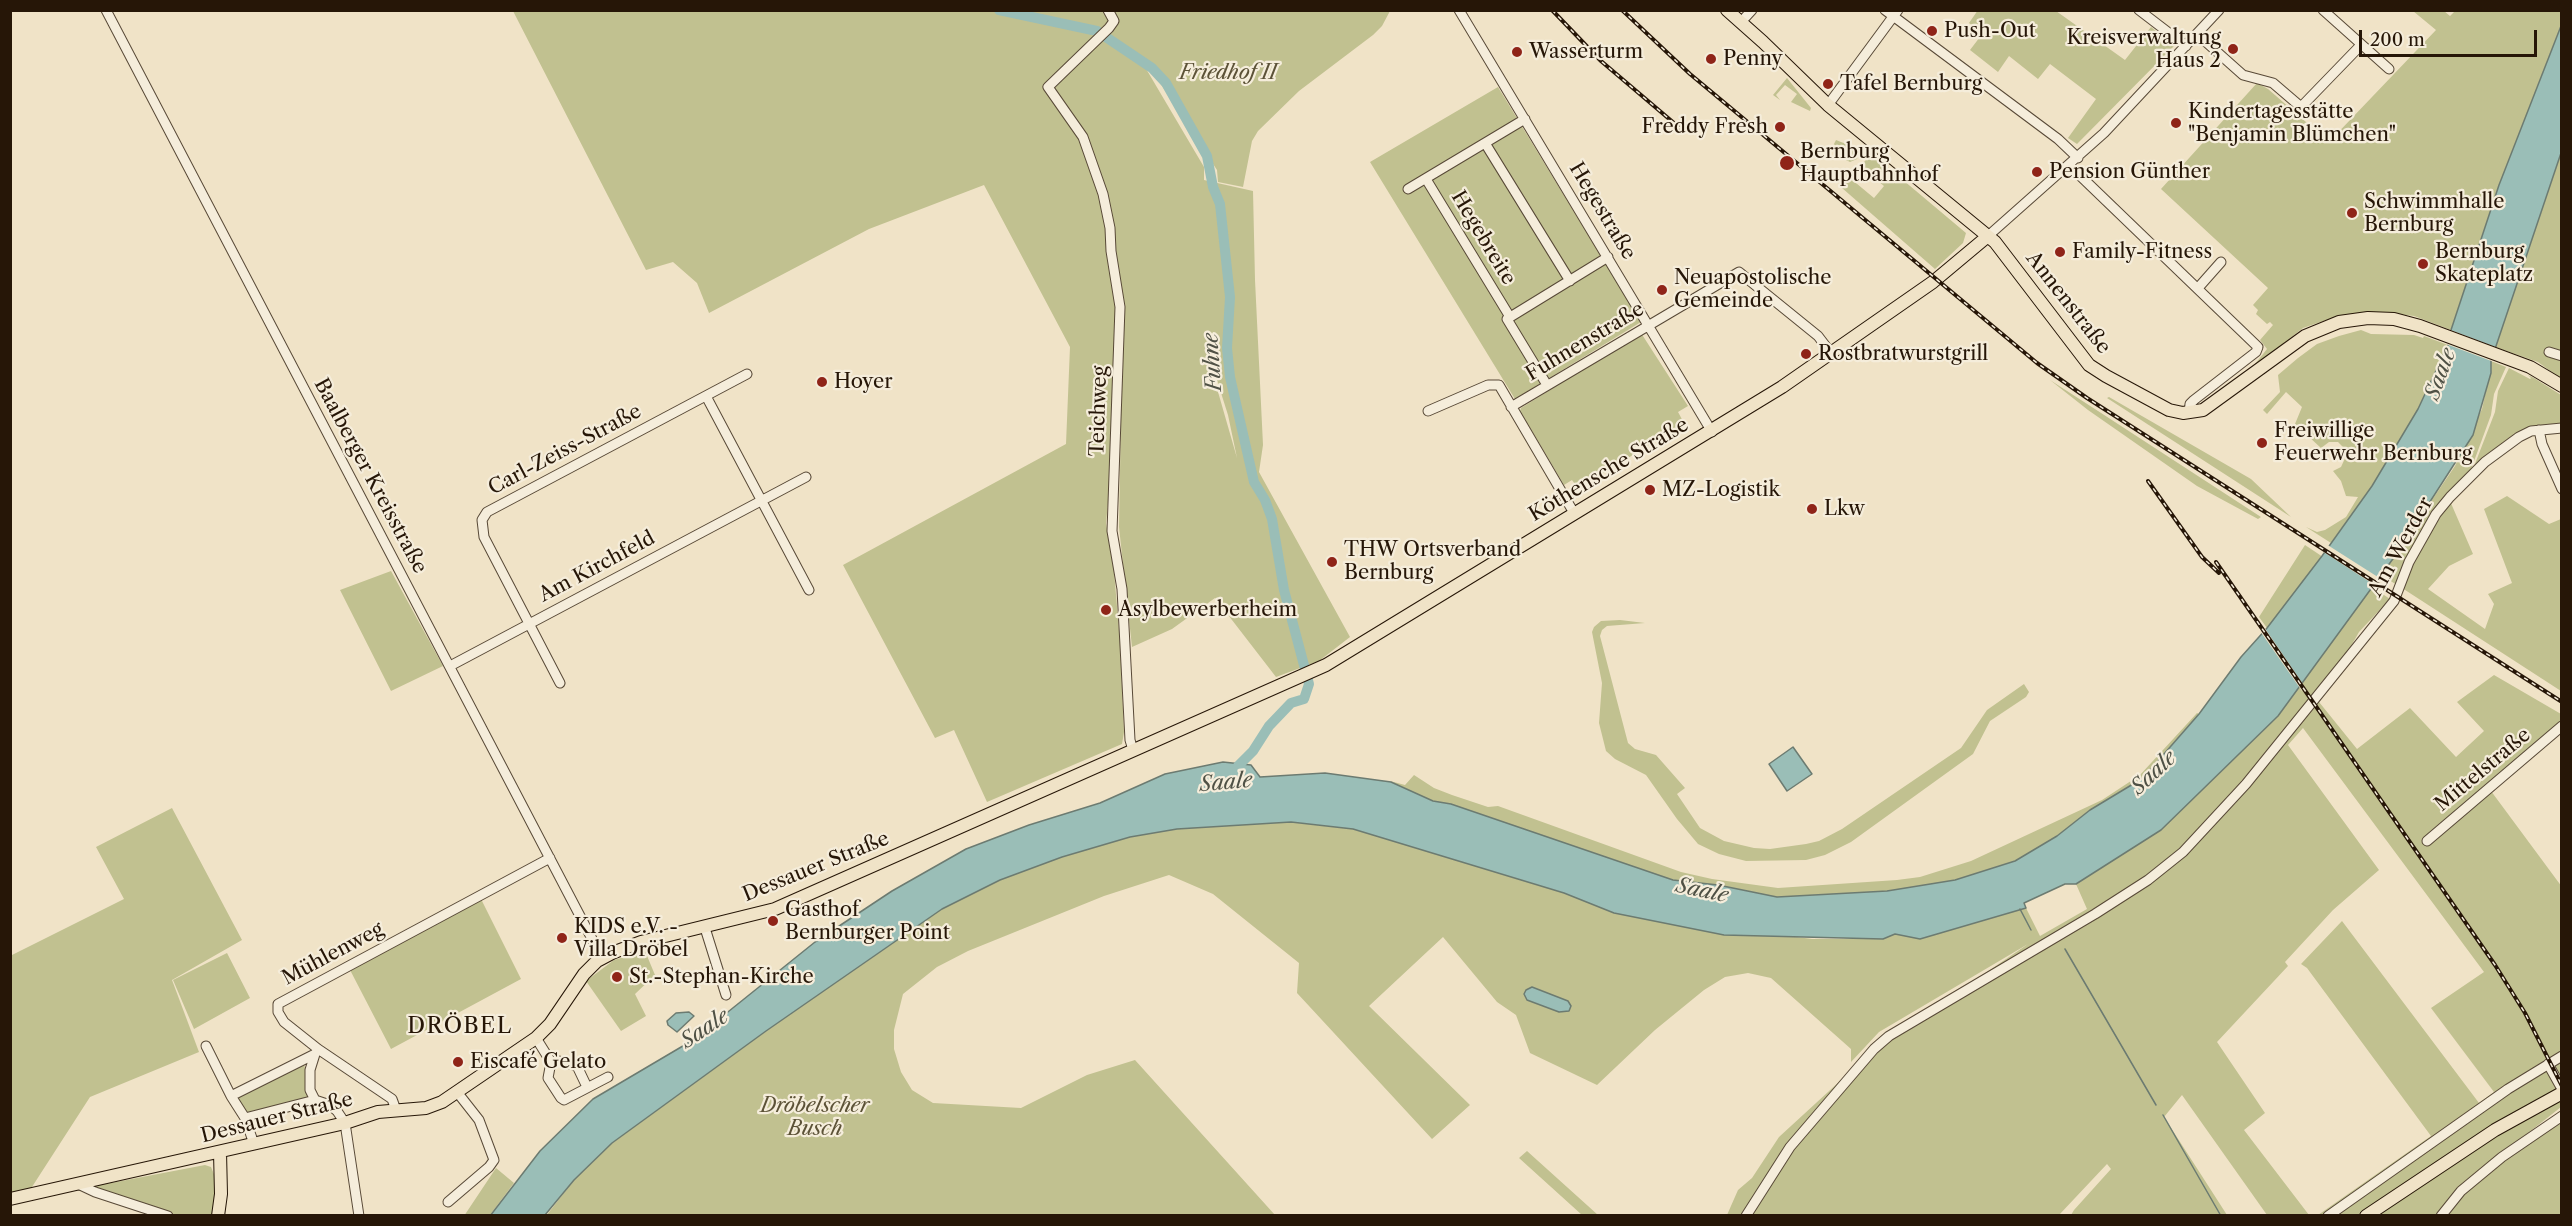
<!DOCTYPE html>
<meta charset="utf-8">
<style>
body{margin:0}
#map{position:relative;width:2572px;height:1226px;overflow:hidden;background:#f0e3c7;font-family:"Libre Caslon Text",serif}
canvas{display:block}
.frame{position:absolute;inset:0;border:12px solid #261607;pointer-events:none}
.scale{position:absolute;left:2359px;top:30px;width:178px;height:27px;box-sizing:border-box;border:3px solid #261607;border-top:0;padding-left:8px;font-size:18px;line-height:21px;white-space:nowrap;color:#261607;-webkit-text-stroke:4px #f5eddb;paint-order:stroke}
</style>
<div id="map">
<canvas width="2572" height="1226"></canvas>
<div class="frame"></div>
<div class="scale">200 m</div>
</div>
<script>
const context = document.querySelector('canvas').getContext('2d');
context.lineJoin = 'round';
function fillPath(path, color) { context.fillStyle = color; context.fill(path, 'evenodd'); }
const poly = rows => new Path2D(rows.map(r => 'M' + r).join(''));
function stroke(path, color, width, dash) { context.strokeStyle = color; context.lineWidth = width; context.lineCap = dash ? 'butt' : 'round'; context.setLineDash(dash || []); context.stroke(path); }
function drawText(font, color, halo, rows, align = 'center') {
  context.font = font + ' "Libre Caslon Text",serif'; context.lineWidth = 4.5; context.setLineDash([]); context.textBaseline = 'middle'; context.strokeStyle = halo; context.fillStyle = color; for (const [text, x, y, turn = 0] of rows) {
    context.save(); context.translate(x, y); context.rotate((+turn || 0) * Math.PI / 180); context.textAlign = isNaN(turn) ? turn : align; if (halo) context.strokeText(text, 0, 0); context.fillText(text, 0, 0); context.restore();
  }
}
fillPath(poly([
 [1005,10,1085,27,1012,11,1105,10,1110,19,1102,30,1108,36,1118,24,1110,11,1390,11,1382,26,1373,35,1299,91,1258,131,1252,141,1243,187,1218,182,1217,170,1149,66,1130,54,1145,67,1204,167,1204,180,1253,191,1255,280,1263,445,1259,472,1350,637,1319,661,1276,677,1215,598,1172,629,1132,647,1119,527,1121,415,1116,420,1106,523,1114,571,1120,642,1124,732,1122,744,987,802,954,730,935,738,843,565,1066,444,1070,347,984,185,869,229,709,313,697,283,673,262,646,270,513,11],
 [1210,358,1228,415,1237,458,1210,364],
 [1978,10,2056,11,2125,60,2151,27,2174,46,2077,144,2068,138,2096,99,2050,64,2038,79,2009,56,1998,72,1970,50,1983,33,1969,23],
 [2413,11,2444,11,2450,16,2455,11,2561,11,2561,26,2499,185,2451,330,2414,316,2383,312,2338,316,2303,328,2251,369,2267,349,2260,340,2273,325,2270,322,2267,324,2256,314,2258,310,2253,305,2268,288,2161,189,2257,83,2268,89,2329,142,2436,30],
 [1787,78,1811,108,1810,111,1791,102,1797,94,1785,85,1776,95,1780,100,1773,95],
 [1498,87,1641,322,1515,399,1370,162],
 [1836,140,1856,148,1859,152,1857,159,1850,162,1844,159,1834,144],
 [2561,153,2561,379,2538,362,2495,347],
 [1872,154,1966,233,1963,243,1935,269,1842,188,1850,178,1874,198,1884,186,1860,166],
 [2361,330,2371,334,2414,335,2423,338,2424,336,2448,345,2420,406,2397,444,2372,486,2331,543,2306,527,2317,532,2325,530,2346,517,2358,497,2346,496,2341,481,2333,471,2341,467,2348,452,2338,442,2329,442,2321,448,2295,424,2302,407,2286,392,2267,414,2263,410,2280,392,2278,375,2298,358,2317,344,2339,336],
 [1641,333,1688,406,1678,412,1684,423,1588,483,1586,481,1577,487,1572,480,1564,485,1520,411,1521,408],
 [2491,361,2506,367,2494,394,2491,415,2470,472,2449,493,2397,585,2381,575,2455,466,2482,409,2490,373],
 [2509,368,2530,379,2531,378,2528,375,2534,378,2561,395,2561,424,2517,434,2487,454,2473,469,2495,412,2498,391],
 [2050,380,2098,411,2261,517,2258,519,2197,486,2088,410],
 [2109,397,2251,479,2291,517,2107,398],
 [2507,496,2549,524,2561,519,2561,691,2402,588,2413,561,2450,501,2473,554,2449,566,2428,589,2485,629,2494,604,2488,594,2512,583,2484,509],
 [2305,545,2335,565,2267,628,2259,617],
 [391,571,443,666,391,691,340,590],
 [2372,587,2390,599,2359,632,2343,660,2315,697,2357,749,2410,708,2456,757,2484,731,2457,702,2494,675,2561,714,2561,724,2491,791,2562,887,2561,1107,2523,1137,2439,1215,2318,1215,2431,1136,2307,968,2301,964,2342,921,2479,1103,2494,1092,2431,1008,2484,972,2303,728,2288,745,2379,870,2333,910,2285,962,2288,966,2217,1042,2265,1113,2244,1130,2309,1215,2267,1215,2182,1095,2164,1117,2227,1215,2071,1215,2074,1210,2111,1169,2107,1164,2059,1215,1727,1215,1738,1190,1752,1178,1779,1137,1877,1047,2028,944,1879,1032,1851,1062,1851,1049,1771,978,1748,973,1725,977,1704,990,1655,1030,1597,1085,1530,1053,1516,1015,1497,1002,1443,937,1369,1006,1470,1105,1432,1139,1297,993,1299,963,1213,894,1169,875,1104,896,968,951,937,967,903,994,894,1030,894,1049,901,1072,912,1090,933,1103,1021,1108,1087,1075,1135,1060,1275,1215,546,1216,574,1180,612,1143,766,1031,942,909,1000,880,1062,857,1130,837,1177,829,1291,822,1353,829,1564,893,1614,913,1812,939,1883,939,1895,934,1920,939,2026,908,2040,936,2087,909,2076,884,2161,830,2278,716],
 [1620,620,1645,623,1607,626,1602,630,1600,636,1628,743,1635,749,1656,755,1685,788,1677,794,1700,828,1724,841,1754,848,1770,849,1806,844,1819,841,1842,829,1961,748,1987,710,2024,684,2029,692,2026,697,1990,721,1973,754,1851,842,1825,855,1806,860,1746,861,1719,854,1698,844,1677,819,1646,775,1615,759,1606,751,1599,723,1602,683,1592,632,1594,627,1601,621],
 [2197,713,2199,714,2143,778,2090,810,2057,836,2015,861,1955,880,1887,891,1777,897,1718,885,1673,880,1451,804,1432,801,1390,781,1405,785,1414,775,1434,788,1452,795,1488,807,1498,806,1681,872,1712,879,1778,888,1897,880,1920,877,1971,861,2102,800,2140,775],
 [172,808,242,940,172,980,199,1052,90,1097,30,1190,13,1196,10,1189,10,956,124,899,96,847],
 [481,899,521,979,391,1049,349,968],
 [645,951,655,975,635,994,646,1016,621,1031,586,981,614,960],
 [227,953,250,998,194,1029,173,980],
 [304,1062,308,1093,311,1098,249,1114,243,1111,237,1097],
 [2561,1120,2561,1215,2444,1216,2466,1192,2491,1170],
 [1527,1151,1598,1215,1582,1215,1519,1158],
 [205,1165,211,1167,216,1179,213,1215,176,1216,90,1187],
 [496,1168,514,1183,490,1215,464,1216]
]), '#c1c190');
const water = poly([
 [2561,26,2561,153,2491,361,2491,373,2473,435,2395,556,2278,716,2161,830,2076,884,2065,884,2024,903,2026,908,1920,939,1895,934,1883,939,1724,935,1614,913,1564,893,1353,829,1291,822,1177,829,1130,837,1062,857,1000,880,942,909,766,1031,612,1143,574,1180,545,1215,490,1216,540,1151,593,1099,693,1040,815,942,892,891,966,849,1029,825,1100,803,1165,774,1223,762,1251,765,1260,777,1325,773,1391,782,1433,801,1451,804,1673,880,1718,885,1777,897,1887,891,1955,880,2015,861,2057,836,2090,810,2143,778,2199,714,2241,657,2267,628,2322,556,2372,486,2418,409,2448,345,2451,330,2499,185,2561,26],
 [1793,747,1812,774,1787,791,1769,764,1793,747],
 [1532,987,1568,1001,1571,1006,1569,1011,1559,1012,1527,1000,1524,994,1526,990,1532,987],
 [689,1012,694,1016,677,1032,668,1025,667,1021,676,1013,689,1012]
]);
fillPath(water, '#9abeb7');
stroke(water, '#6c7b71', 1.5);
fillPath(poly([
 [2448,329,2498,348,2494,362,2446,344],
 [2326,544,2381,579,2376,586,2322,551],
 [2264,627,2305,687,2302,691,2260,631]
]), '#f0e3c7');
stroke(poly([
 [2020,909,2031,930],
 [2065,949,2156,1105],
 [2163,1115,2221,1216]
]), '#6c7b71', 1.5);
stroke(poly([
 [999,10,1097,31,1152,68,1166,83,1207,156,1213,187,1220,204,1230,297,1227,348,1230,377,1254,482,1265,500,1272,519,1284,590,1309,684,1304,699,1291,703,1269,726,1253,751,1238,766,1237,775]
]), '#9abeb7', 10);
const minor = poly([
 [106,10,602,958],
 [1108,10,1114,21,1109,28,1048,87,1083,137,1103,194,1110,228,1111,251,1120,307,1112,531,1122,589,1130,740,1133,750],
 [1459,10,1712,432],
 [1885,10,2058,139,2078,158],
 [2139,10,2186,46],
 [2323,10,2389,69],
 [1741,22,1752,10],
 [2197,34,2243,75,2273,83,2301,107,2361,45],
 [1828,105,1898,10],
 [1485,143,1570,281],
 [2069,165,2258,347,2256,352,2194,400,2190,404,2189,413],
 [1426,179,1510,317],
 [1408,189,1525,119],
 [1988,236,2104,133,2219,10],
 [2198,288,2221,262],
 [2549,352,2562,356],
 [1547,385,1507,319,1608,257],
 [706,396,809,590],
 [1511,407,1739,272,1818,336,1831,353],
 [1428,411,1488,385,1499,385,1574,513],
 [2539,430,2542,444,2562,489],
 [450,666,806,477],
 [560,683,484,537,482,520,487,512,747,374],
 [2427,841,2562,726],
 [705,928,726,995],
 [536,1038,551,1062,548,1078,561,1098,564,1100,608,1077],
 [206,1046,231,1096],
 [315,1054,310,1070,310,1090,315,1100,245,1118,231,1096,315,1054,318,1049],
 [551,1062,559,1061,577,1066,587,1087],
 [2548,1064,2562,1089],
 [315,1100,330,1105,337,1111,345,1123,359,1216],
 [396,1110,392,1099,318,1049,284,1022,278,1012,278,1004,550,858],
 [245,1118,254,1144],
 [78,1184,95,1192,168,1216],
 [448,1202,489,1167,494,1160,479,1120,457,1092],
 [1746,1216,1790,1147,1874,1049,1889,1036,2095,914,2148,880,2183,852,2246,784,2394,601,2409,562,2436,514,2450,497,2485,462,2519,437,2531,431,2562,428],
 [2328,1216,2508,1089,2562,1056],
 [2441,1216,2461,1191,2502,1157,2562,1116]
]);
const major = poly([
 [1727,10,1763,42,1828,105,1995,242,2089,365,2106,376,2169,410,2183,413,2203,410,2305,336,2339,322,2368,318,2394,319,2420,326,2530,367,2562,386],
 [10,1199,345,1123,378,1112,426,1108,442,1102,536,1038,550,1024,584,974,597,961,612,953,641,942,775,909,1326,665,1782,387,1933,282,1988,236],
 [218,1216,221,1194,220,1152],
 [2366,1216,2495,1130,2562,1093]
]);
stroke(minor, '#584937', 11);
stroke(major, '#261607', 14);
stroke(minor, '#f5eddb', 9);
stroke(major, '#f0e3c7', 12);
const rail = poly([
 [1552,10,1601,61,1681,129],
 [1622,10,1690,74,2037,363,2087,398,2562,702],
 [2148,481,2202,557,2219,573],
 [2216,562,2495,965,2525,1013,2562,1086]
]);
stroke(rail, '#261607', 4);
stroke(rail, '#f5eddb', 1.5, [4.5]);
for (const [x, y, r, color] of [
 [1932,31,6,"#8f2418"],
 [2233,49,6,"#8f2418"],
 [1517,52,6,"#8f2418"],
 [1711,59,6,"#8f2418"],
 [1828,84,6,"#8f2418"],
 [2176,123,6,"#8f2418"],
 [1780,127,6,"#8f2418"],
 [1787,163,8,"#8f2418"],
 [2037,172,6,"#8f2418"],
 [2352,213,6,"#8f2418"],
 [2060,252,6,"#8f2418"],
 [2423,264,6,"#8f2418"],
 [1662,290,6,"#8f2418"],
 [1806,354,6,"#8f2418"],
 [822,382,6,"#8f2418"],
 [2262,443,6,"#8f2418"],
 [1650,490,6,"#8f2418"],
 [1812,509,6,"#8f2418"],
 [1332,562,6,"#8f2418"],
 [1106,610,6,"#8f2418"],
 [773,921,6,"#8f2418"],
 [562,938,6,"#8f2418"],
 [617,977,6,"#8f2418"],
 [458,1062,6,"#8f2418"]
]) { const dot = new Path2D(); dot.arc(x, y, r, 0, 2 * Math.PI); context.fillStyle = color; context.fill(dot); stroke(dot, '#f5eddb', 2); }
drawText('20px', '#261607', '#f5eddb', [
 ["Push-Out",1944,31],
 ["Kreisverwaltung",2221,38,"right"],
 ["Haus 2",2221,61,"right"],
 ["Wasserturm",1529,52],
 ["Penny",1723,59],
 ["Tafel Bernburg",1840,84],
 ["Kindertagesstätte",2188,112],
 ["\"Benjamin Blümchen\"",2188,135],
 ["Freddy Fresh",1768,127,"right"],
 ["Bernburg",1800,152],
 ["Hauptbahnhof",1800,175],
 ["Pension Günther",2049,172],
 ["Schwimmhalle",2364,202],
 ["Bernburg",2364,225],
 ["Family-Fitness",2072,252],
 ["Bernburg",2435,252],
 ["Skateplatz",2435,275],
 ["Neuapostolische",1674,278],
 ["Gemeinde",1674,301],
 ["Rostbratwurstgrill",1818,354],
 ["Hoyer",834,382],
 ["Freiwillige",2274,431],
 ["Feuerwehr Bernburg",2274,454],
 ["MZ-Logistik",1662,490],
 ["Lkw",1824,509],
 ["THW Ortsverband",1344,550],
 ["Bernburg",1344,573],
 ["Asylbewerberheim",1118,610],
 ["Gasthof",785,910],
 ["Bernburger Point",785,933],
 ["KIDS e.V. -",574,927],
 ["Villa Dröbel",574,950],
 ["St.-Stephan-Kirche",629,977],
 ["Eiscafé Gelato",470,1062]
], 'left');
drawText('italic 20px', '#5c5237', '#f5eddb', [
 ["Friedhof II",1228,73],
 ["Dröbelscher",815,1106],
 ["Busch",815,1129]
]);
drawText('20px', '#261607', '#f5eddb', [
 ["Hegestraße",1602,211,59],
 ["Hegebreite",1483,238,59],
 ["Annenstraße",2068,303,52],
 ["Fuhnenstraße",1585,342,-31],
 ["Teichweg",1099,411,-88],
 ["Carl-Zeiss-Straße",565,450,-28],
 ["Köthensche Straße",1609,470,-31],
 ["Baalberger Kreisstraße",370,476,62],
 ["Am Werder",2401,547,-61],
 ["Am Kirchfeld",597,567,-28],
 ["Mittelstraße",2483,770,-40],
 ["Dessauer Straße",816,867,-22],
 ["Mühlenweg",333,954,-28],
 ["Dessauer Straße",277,1118,-14]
]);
drawText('italic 21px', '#4f5145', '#f5eddb', [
 ["Fuhne",1213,362,-94],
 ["Saale",2441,374,-70],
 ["Saale",2154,773,-43],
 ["Saale",1226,783,-5],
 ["Saale",1702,891,12],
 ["Saale",705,1029,-34]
]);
context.letterSpacing = '1.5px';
drawText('22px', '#261607', '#f5eddb', [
 ["DRÖBEL",460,1027]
]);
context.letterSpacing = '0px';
</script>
